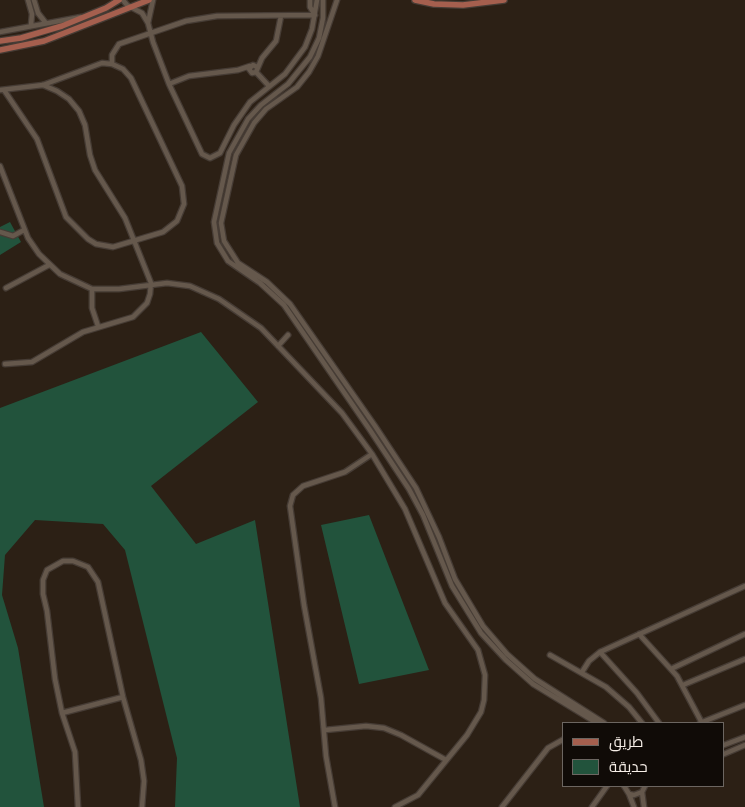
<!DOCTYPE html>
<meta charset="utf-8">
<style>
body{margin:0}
#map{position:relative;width:745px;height:807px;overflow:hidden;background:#2c2015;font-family:Commissioner,Cairo,sans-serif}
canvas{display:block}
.legend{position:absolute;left:562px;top:722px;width:162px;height:65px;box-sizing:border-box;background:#100b07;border:1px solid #6c6661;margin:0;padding:6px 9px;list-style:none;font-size:15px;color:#f7efe8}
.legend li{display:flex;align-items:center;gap:10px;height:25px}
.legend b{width:25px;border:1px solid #6c6661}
</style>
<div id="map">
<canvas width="745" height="807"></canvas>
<ul class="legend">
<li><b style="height:6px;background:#a55f4e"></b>طريق</li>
<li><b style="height:14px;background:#22533c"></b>حديقة</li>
</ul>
</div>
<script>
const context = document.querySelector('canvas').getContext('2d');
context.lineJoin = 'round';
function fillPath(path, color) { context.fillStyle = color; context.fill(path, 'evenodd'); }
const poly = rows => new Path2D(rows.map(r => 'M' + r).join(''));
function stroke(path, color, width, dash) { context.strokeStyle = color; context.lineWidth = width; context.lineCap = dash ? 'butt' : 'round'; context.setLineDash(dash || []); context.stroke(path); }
fillPath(poly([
 [10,222,21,242,0,255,0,227],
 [201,332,258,402,151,486,196,544,255,520,300,807,175,807,177,758,125,550,103,524,35,520,5,555,2,595,18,648,44,807,0,807,0,408],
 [369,515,429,670,359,684,321,525]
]), '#22533c');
const minor = poly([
 [28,0,32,14,31,25],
 [34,0,38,13,45,22],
 [123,0,127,5,142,13,148,23],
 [153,0,148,23,153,42,169,84,202,154,210,158,220,153,234,125,250,102,285,74,305,47,312,29,317,0],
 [310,0,310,7,315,15],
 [323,0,323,18,319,38,310,57,288,84,261,105,248,119,229,153,214,222,217,243,228,261,260,283,284,305,370,430,409,489,423,515,452,586,481,633,506,660,533,684,597,723],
 [337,0,318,56,309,72,297,87,266,109,254,123,236,155,221,223,224,241,238,263,267,282,290,304,375,426,416,488,439,537,455,579,483,626,507,654,535,679,604,723],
 [0,32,81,17],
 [112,64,112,55,119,44,186,21,217,16,315,15],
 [257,67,253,65,249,69,252,73,256,72,262,58,276,41,281,16],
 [256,72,269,86],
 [169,84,189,76,238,70,250,66],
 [0,90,43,85,102,63,112,64,123,69,131,78,182,186,184,204,177,221,163,232,113,247,96,244,88,239,66,217,37,139,4,90],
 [0,166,28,238,39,254,60,274,92,289,119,289,167,283,190,286,219,299,261,328,342,413,372,454,405,509,445,603,478,650,485,675,484,700,481,712,467,735,418,795,395,807],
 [0,232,13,236,24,230],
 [6,288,49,265],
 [92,289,92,308,98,326],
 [278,346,288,335],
 [5,364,32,362,83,332,133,317,147,303,150,294,151,283,125,218,95,170,90,155,85,125,79,111,69,99,57,91,43,85],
 [639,634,677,676,702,723],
 [600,652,637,693,659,723],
 [550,655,606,687,629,707,642,723],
 [671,669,745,634],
 [582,672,589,661,600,652,745,586],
 [683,685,745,659],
 [62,713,123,697],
 [700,723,745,705],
 [325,730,366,726,384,728,401,735,446,760],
 [724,745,745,737],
 [724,754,745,745],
 [624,786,629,794,634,795,642,792,645,786],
 [642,792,644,807],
 [629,794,634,807],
 [78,807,75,752,62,713,55,679,47,611,43,594,43,580,47,570,63,561,73,561,88,567,98,582,123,697,141,760,144,781,142,807],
 [335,807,326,756,321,698,304,605,290,506,293,495,303,486,345,472,372,454],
 [502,807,548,748,564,739],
 [592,807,607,786]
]);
const major = poly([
 [415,0,434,4,463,5,504,0],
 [0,41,21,38,62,26,106,8,119,0],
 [0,50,44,41,149,0]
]);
stroke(minor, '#463c35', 7);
stroke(major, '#463c35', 8);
stroke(minor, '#65584c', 4.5);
stroke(major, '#a55f4e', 5.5);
</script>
